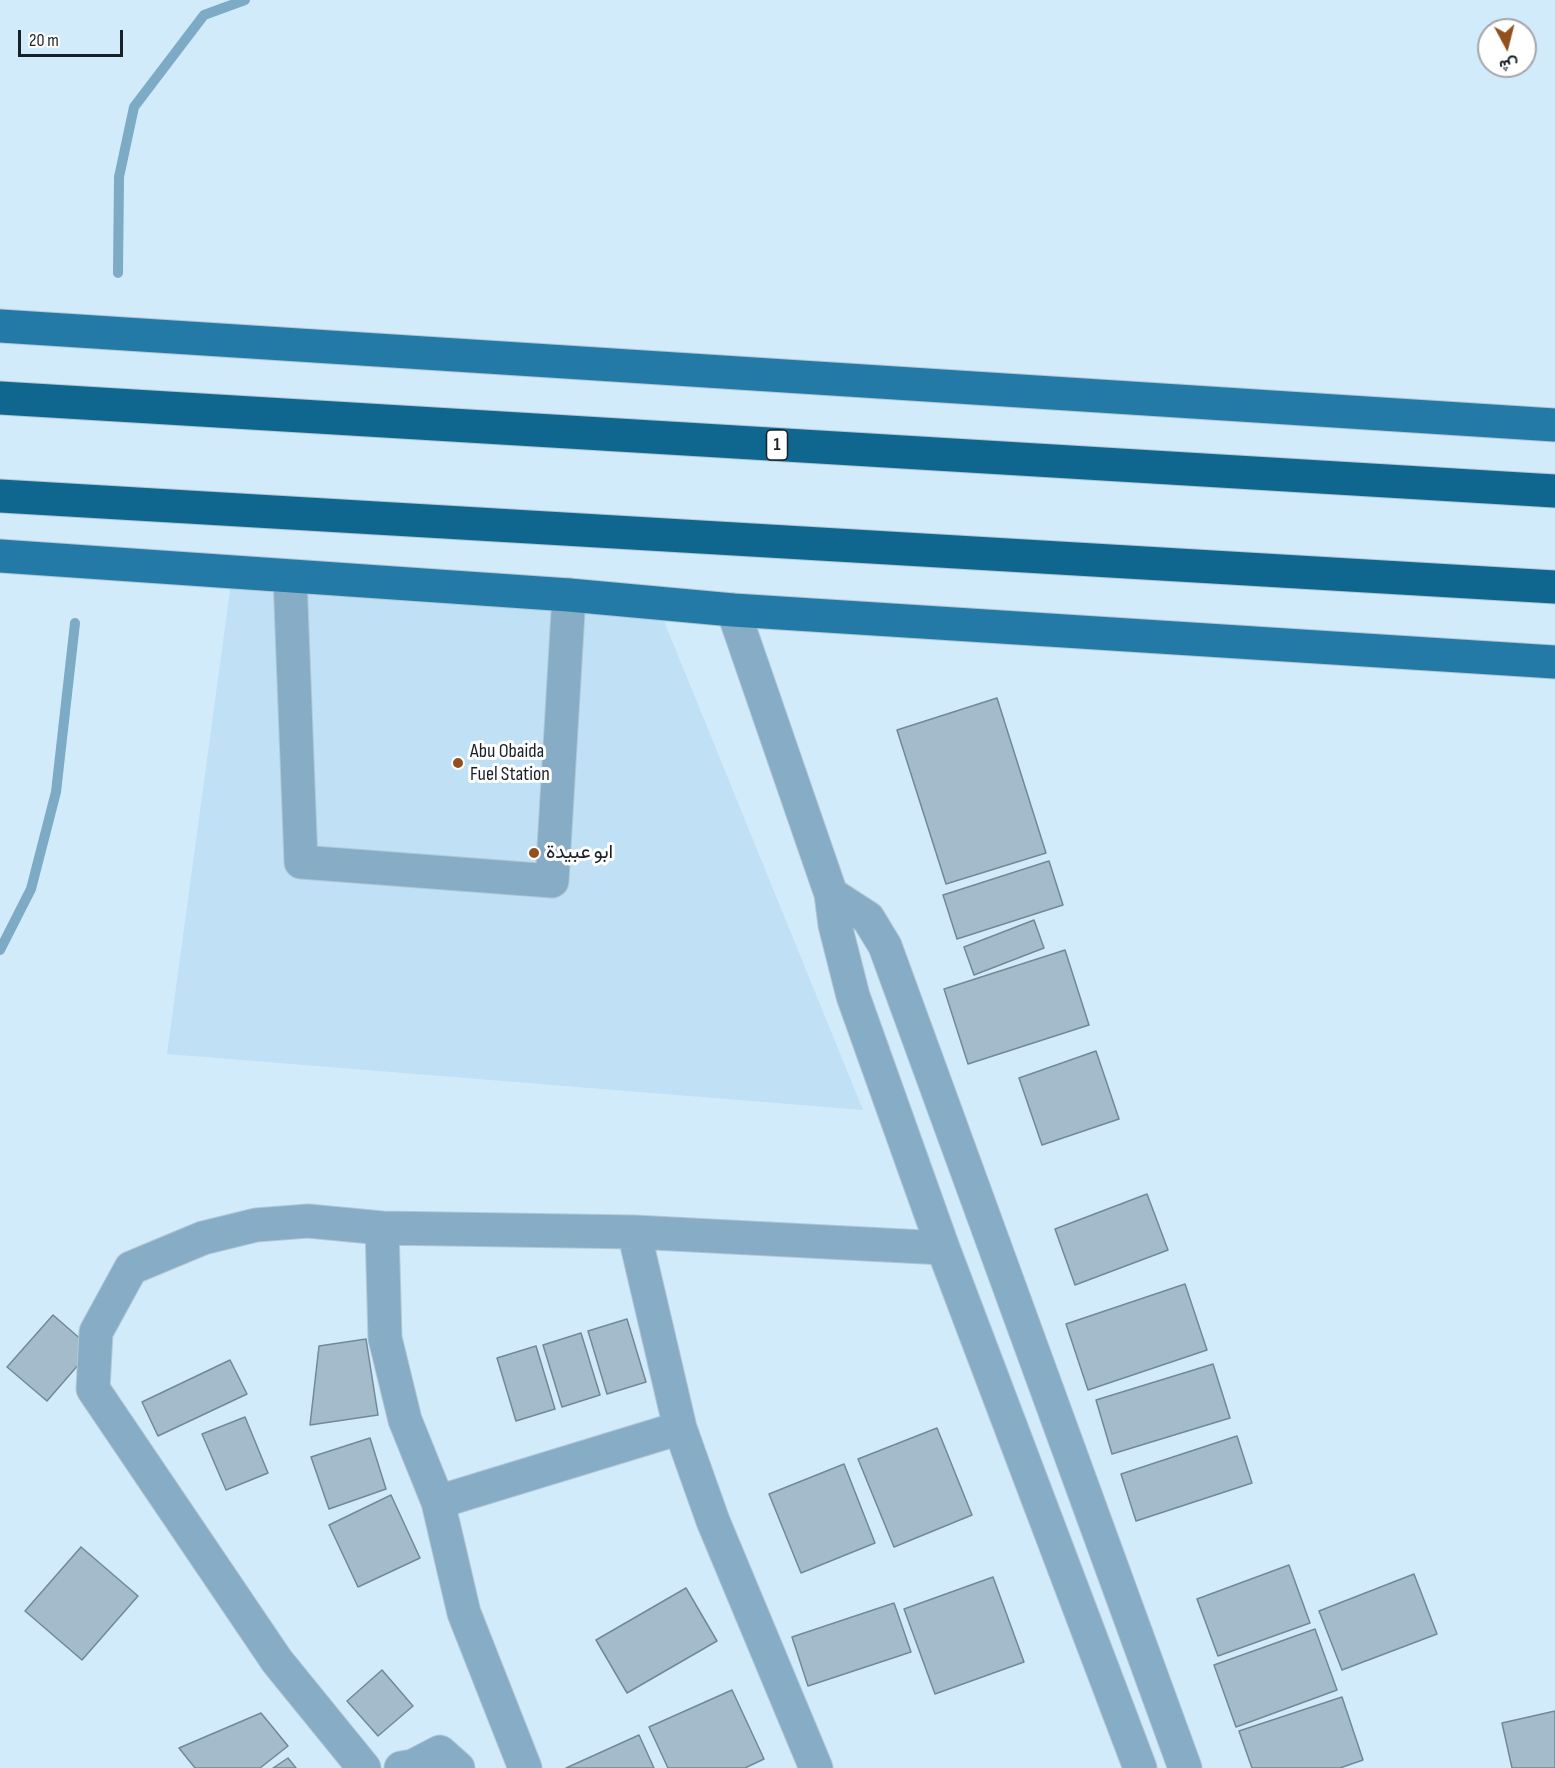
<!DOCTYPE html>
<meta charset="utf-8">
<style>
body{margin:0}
#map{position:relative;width:1555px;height:1768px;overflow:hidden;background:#d2ebfb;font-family:"Sofia Sans Condensed",Vazirmatn,sans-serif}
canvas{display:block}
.north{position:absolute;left:1477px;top:18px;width:60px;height:60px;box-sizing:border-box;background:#fff;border:2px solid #a3a6a9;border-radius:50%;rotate:173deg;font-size:16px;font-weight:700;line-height:24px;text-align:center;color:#182127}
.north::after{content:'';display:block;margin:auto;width:21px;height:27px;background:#92511c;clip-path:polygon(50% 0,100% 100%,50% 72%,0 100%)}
.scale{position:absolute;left:18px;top:30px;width:105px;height:27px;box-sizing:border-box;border:3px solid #182127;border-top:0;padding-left:8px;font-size:18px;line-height:21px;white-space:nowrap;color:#182127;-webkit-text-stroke:4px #fff;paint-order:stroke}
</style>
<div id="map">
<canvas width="1555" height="1768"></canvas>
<div class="north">ش</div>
<div class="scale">20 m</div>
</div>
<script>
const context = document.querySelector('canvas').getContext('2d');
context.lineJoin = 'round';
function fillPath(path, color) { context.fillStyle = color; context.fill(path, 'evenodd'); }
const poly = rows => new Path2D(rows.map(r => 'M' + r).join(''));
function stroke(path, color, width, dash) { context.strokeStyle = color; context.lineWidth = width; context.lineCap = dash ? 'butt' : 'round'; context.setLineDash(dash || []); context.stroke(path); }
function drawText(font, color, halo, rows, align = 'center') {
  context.font = font + ' "Sofia Sans Condensed",Vazirmatn,sans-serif'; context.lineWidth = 6; context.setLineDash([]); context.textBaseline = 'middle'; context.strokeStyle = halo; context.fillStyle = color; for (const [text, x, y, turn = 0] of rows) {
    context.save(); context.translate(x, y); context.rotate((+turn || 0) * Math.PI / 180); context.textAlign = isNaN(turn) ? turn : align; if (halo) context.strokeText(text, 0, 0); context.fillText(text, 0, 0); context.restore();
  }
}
fillPath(poly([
 [234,561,653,594,863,1110,167,1054]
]), '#c0e0f5');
stroke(poly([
 [118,273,119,177,134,107,204,15,245,0],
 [0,950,31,889,56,792,75,623]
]), '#7daac5', 10);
const building = poly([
 [997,698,1046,853,946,884,897,730,997,698],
 [1049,861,1063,905,957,939,943,895,1049,861],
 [1034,920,1044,948,974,975,964,947,1034,920],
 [1065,950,1089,1025,968,1064,944,989,1065,950],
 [1096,1051,1119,1119,1042,1145,1019,1078,1096,1051],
 [1147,1194,1168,1250,1075,1285,1055,1229,1147,1194],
 [1185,1284,1207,1350,1088,1390,1066,1324,1185,1284],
 [53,1315,92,1349,47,1401,7,1367,53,1315],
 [627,1319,646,1382,607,1394,588,1331,627,1319],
 [581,1333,600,1395,562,1407,543,1345,581,1333],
 [366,1339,378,1415,310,1425,319,1346,366,1339],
 [536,1346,555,1409,516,1421,497,1358,536,1346],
 [230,1360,247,1394,158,1436,142,1402,230,1360],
 [1213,1364,1230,1418,1112,1454,1096,1400,1213,1364],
 [245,1417,268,1473,226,1490,202,1434,245,1417],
 [937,1428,972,1515,894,1547,858,1459,937,1428],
 [1237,1436,1252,1483,1136,1521,1121,1474,1237,1436],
 [370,1438,386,1489,329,1509,311,1457,370,1438],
 [844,1464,875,1543,801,1573,769,1494,844,1464],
 [391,1495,420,1558,358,1587,329,1525,391,1495],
 [81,1547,138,1596,82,1660,25,1611,81,1547],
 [1289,1565,1310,1623,1218,1656,1197,1599,1289,1565],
 [1414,1574,1437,1634,1342,1670,1319,1611,1414,1574],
 [993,1577,1024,1662,935,1694,904,1609,993,1577],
 [686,1588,717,1641,627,1693,596,1640,686,1588],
 [894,1603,911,1652,808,1686,792,1637,894,1603],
 [1315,1629,1337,1690,1236,1727,1214,1665,1315,1629],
 [382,1670,413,1706,378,1736,347,1701,382,1670],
 [732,1690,764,1759,745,1768,668,1768,649,1727,732,1690],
 [1342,1697,1363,1760,1340,1768,1252,1768,1239,1731,1342,1697],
 [1555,1711,1555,1768,1512,1768,1502,1723,1555,1711],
 [261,1713,288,1746,260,1768,195,1768,179,1748,261,1713],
 [639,1735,654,1768,566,1768,639,1735],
 [288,1758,296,1768,273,1768,288,1758]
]);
fillPath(building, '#a3bbca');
stroke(building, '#728997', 1.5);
const minor = poly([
 [290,578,301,862,552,881,569,595],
 [733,610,831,894,835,925,853,996,943,1248,1140,1768],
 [831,894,868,918,885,946,1185,1768],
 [382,1228,634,1232,943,1248],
 [634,1232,680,1428,713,1521,816,1768],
 [438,1502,680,1428],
 [364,1768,277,1661,93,1389,96,1332,131,1268,203,1238,256,1225,308,1221,382,1228,385,1338,405,1420,438,1502,464,1613,525,1768],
 [401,1768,413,1766,440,1752,458,1768]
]);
const major = poly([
 [0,326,1555,425],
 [0,556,569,595,733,610,1555,662]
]);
const highway = poly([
 [0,398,1555,491],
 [0,496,1555,587]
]);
stroke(minor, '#b1c7d5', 35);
stroke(major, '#b1c7d5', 35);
stroke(highway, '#b1c7d5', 35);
stroke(minor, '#86adc5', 33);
stroke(major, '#237aa6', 33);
stroke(highway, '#0f668e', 33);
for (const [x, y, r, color] of [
 [458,763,6,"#92511c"],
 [534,853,6,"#92511c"]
]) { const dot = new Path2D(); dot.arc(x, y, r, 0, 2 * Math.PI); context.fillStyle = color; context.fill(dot); stroke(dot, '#fff', 2); }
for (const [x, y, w] of [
 [777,445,21]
]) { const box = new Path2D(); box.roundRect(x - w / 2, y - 15, w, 30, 4.5); context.fillStyle = '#fff'; context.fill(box); stroke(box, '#182127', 1.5); }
drawText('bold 18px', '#182127', null, [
 ["1",777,445]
]);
drawText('20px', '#182127', '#fff', [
 ["Abu Obaida",470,752],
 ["Fuel Station",470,775],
 ["ابو عبيدة",546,853]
], 'left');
</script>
